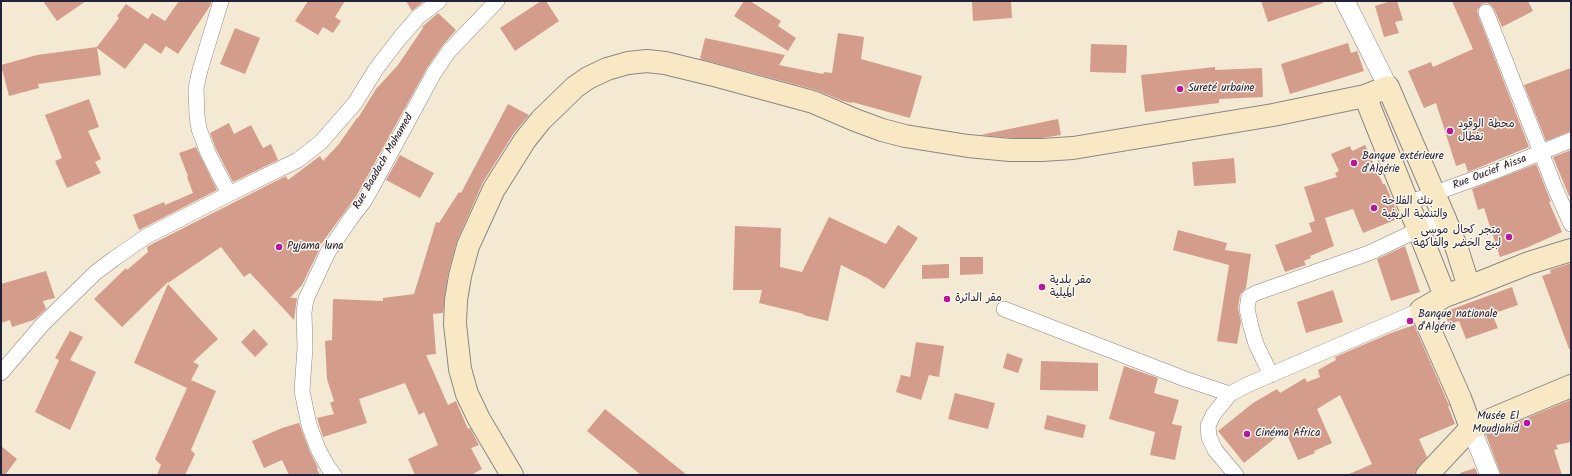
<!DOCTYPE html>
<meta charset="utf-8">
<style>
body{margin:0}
#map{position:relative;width:1572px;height:476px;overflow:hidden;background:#f4ead4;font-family:Kalam,sans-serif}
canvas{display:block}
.frame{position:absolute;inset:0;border:2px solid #22223b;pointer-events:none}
</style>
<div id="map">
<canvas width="1572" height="476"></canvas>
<div class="frame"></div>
</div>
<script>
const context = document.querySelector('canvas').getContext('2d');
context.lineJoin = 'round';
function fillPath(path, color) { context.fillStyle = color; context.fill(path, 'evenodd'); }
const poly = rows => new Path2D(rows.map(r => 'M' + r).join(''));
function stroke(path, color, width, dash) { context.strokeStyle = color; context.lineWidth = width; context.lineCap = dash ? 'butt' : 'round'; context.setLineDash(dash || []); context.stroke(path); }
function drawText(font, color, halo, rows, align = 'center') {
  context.font = font + ' Kalam,"Playpen Sans Arabic",sans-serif'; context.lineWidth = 3; context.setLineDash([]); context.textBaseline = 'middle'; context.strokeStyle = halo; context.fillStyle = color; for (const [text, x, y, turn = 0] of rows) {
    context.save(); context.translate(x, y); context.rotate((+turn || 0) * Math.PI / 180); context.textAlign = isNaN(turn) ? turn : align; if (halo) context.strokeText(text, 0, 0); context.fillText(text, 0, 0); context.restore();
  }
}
fillPath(poly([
 [43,1,86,1,57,21],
 [179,1,212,1,210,6,178,54,166,46,161,54,145,43,125,69,97,48,101,75,38,84,39,88,9,96,1,65,37,55,97,47,119,18,117,16,126,4,148,19,152,13,165,21],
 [308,1,345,1,335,17,341,21,333,33,323,27,318,35,295,21],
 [406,1,424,1,412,11],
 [541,1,546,1,559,21,515,51,500,28],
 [744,1,750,1,781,21,778,26,796,38,788,51,734,16],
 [972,1,1011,1,1012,18,973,21],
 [1261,1,1323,1,1323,3,1268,22],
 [1391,1,1397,1,1403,20,1395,22,1399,33,1384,37,1375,6],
 [1452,1,1528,1,1533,11,1502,27,1494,9,1491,5,1487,3,1482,4,1477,10,1478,15,1529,147,1468,172,1465,163,1456,166,1436,103,1424,108,1408,71,1431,62,1433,67,1473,49],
 [438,13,456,30,442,46,427,68,357,195,319,247,320,248,302,285,290,298,297,298,294,320,250,273,244,277,221,247,168,283,169,281,122,327,94,299,126,268,127,270,148,252,147,247,152,244,286,176,288,180,320,156,323,161,339,144,357,118,358,118,376,89,398,65,423,28,422,27],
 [235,28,260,38,245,74,220,64],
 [838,33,864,37,861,59,922,76,910,118,852,102,852,103,843,101,816,90,700,59,705,38,785,55,779,65,823,74,824,72,832,73],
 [1348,43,1351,53,1357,51,1364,71,1290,94,1281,64],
 [1091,44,1127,45,1126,73,1090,72],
 [1215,67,1215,70,1262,68,1263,97,1219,99,1219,103,1145,112,1141,75],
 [1571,68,1571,131,1546,141,1524,85],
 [89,99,99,127,88,131,101,159,95,162,101,173,67,188,55,161,62,158,45,115],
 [508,104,529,115,514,133,483,182,457,241,448,274,443,313,433,314,436,354,426,355,448,405,456,401,468,429,470,428,479,445,471,448,482,469,471,475,415,475,408,459,438,445,424,412,419,415,405,383,359,399,367,423,323,437,317,418,334,414,330,403,334,401,327,379,325,341,332,340,333,299,383,301,383,298,414,294,436,222,439,223,459,192,461,193],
 [1058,119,1061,135,1042,138,1011,138,980,135],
 [229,123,234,134,251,125,263,148,271,144,278,160,233,182,216,149,210,133],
 [1365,145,1383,184,1385,184,1400,218,1363,233,1353,209,1325,218,1334,246,1310,256,1311,258,1304,261,1306,265,1285,272,1275,245,1312,232,1309,223,1315,221,1304,187,1337,177,1335,173,1339,171,1331,154,1350,146,1352,151],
 [196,147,217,190,139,230,133,215,164,202,165,205,193,193,187,177,188,176,179,153],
 [1571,150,1571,196,1569,196,1553,157],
 [400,155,434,173,420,198,386,180],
 [1234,158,1236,183,1194,186,1192,162],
 [1536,164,1551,202,1549,202,1562,232,1526,248,1500,257,1484,208,1478,210,1472,189],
 [829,217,886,244,898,225,918,238,884,289,867,278,841,265,828,321,803,315,804,314,759,303,762,290,733,290,735,226,781,228,780,267,802,272],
 [1178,230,1227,243,1225,250,1251,254,1246,288,1240,295,1238,308,1241,322,1237,344,1217,341,1229,265,1173,250],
 [1405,246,1420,292,1391,301,1377,259],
 [960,257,983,257,983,274,960,275],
 [1571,263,1571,349,1569,349,1542,276,1551,273,1550,270],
 [949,264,949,278,922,279,922,265],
 [46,271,55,298,43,301,46,309,34,320,12,327,10,320,1,323,1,284],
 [168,284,218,339,193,362,199,365,191,380,216,391,191,450,195,454,185,475,157,475,161,465,155,459,188,386,187,388,134,363],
 [1512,287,1518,305,1492,314,1498,328,1466,339,1459,321,1449,325,1444,312],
 [1333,290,1343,322,1306,333,1297,302],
 [1414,325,1448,403,1450,406,1448,406,1455,424,1419,439,1427,457,1418,467,1415,475,1347,475,1372,464,1340,395,1317,409,1332,443,1314,451,1315,453,1298,460,1285,430,1244,463,1218,431,1253,403,1277,389,1280,393,1305,378,1307,382,1320,377,1318,370,1336,360,1335,357,1391,333],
 [254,329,268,344,255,357,241,342],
 [70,331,83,337,70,360,96,372,70,430,35,412,59,360,55,358],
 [916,342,944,346,939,377,929,375,921,400,896,392,901,375,910,377],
 [1007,353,1023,359,1018,373,1003,368],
 [1041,361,1098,363,1098,391,1040,390],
 [1124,366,1158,378,1154,393,1179,400,1172,424,1182,426,1175,460,1150,455,1155,432,1109,419],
 [955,393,995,403,988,429,948,419],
 [1570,400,1571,442,1556,445,1558,449,1554,450,1562,475,1501,475,1486,435],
 [605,409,687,475,641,475,587,431],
 [1047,415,1086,425,1083,438,1044,429],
 [299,423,310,452,318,468,317,469,320,475,289,475,282,460,264,468,252,441,282,428],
 [1,446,17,459,5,475,1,475],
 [1475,468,1478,475,1460,475,1460,473]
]), '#d49c8b');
const minor = poly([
 [221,1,200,70,196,88,197,116,199,129,208,153,229,194],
 [1486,12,1555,188,1571,224],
 [1408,203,1493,172,1571,140],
 [1004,309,1185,379,1230,394],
 [1,373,42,325,95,273,115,258,147,236,229,194,298,160,321,142,355,103,376,69,399,39,418,17,439,1],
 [1271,375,1256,344,1251,327,1247,309,1249,297,1256,293,1369,253,1418,230,1445,219],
 [334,475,328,467,318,449,309,425,302,391,305,348,304,312,306,299,328,252,351,218,365,200,434,73,449,51,497,1],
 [1236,475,1215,450,1209,437,1208,426,1213,415,1230,394,1247,385,1421,310]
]);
const tertiary = poly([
 [1345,1,1388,87],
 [1471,428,1490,475]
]);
const secondary = poly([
 [1365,96,1445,296],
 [1471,428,1460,398,1421,310,1445,296,1469,287,1529,263,1571,250],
 [512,475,479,419,467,394,460,369,455,324,456,300,460,276,468,246,494,189,525,140,541,120,575,87,588,78,607,69,628,63,647,61,665,63,710,74,813,102,855,120,882,130,905,136,968,146,1010,150,1042,150,1073,148,1273,115,1365,96,1388,87,1445,219,1457,249,1469,287],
 [1427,475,1471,428,1571,386]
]);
stroke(minor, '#8b8688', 16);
stroke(tertiary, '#8b8688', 20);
stroke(secondary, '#8b8688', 24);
stroke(minor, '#fff', 15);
stroke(tertiary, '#fff', 19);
stroke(secondary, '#f8e8c3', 22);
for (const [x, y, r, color] of [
 [1180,89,4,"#b5179e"],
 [1450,131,4,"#b5179e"],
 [1354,163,4,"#b5179e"],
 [1374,208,4,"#b5179e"],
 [1509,237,4,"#b5179e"],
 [279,247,4,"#b5179e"],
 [1042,287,4,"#b5179e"],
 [947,299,4,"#b5179e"],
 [1410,321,4,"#b5179e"],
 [1527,423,4,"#b5179e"],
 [1247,434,4,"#b5179e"]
]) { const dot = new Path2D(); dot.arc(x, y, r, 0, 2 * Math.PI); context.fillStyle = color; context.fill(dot); stroke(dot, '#fbf7ec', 1.5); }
drawText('11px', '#22223b', '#fbf7ec', [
 ["Sureté urbaine",1188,89],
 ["محطة الوقود",1458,125],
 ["نفطال",1458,138],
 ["Banque extérieure",1362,157],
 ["d'Algérie",1362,170],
 ["بنك الفلاحة",1382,202],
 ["والتنمية الريفية",1382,215],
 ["متجر كحال موسى",1501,231,"right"],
 ["لبيع الخضر والفاكهة",1501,244,"right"],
 ["Pyjama luna",287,247],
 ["مقر بلدية",1050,281],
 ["الميلية",1050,294],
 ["مقر الدائرة",955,299],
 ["Banque nationale",1418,315],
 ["d'Algérie",1418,328],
 ["Musée El",1519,417,"right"],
 ["Moudjahid",1519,430,"right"],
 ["Cinéma Africa",1255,434]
], 'left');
drawText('11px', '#22223b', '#fbf7ec', [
 ["Rue Baadach Mohamed",384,162,-60],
 ["Rue Oucief Aissa",1490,173,-21]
]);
</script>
